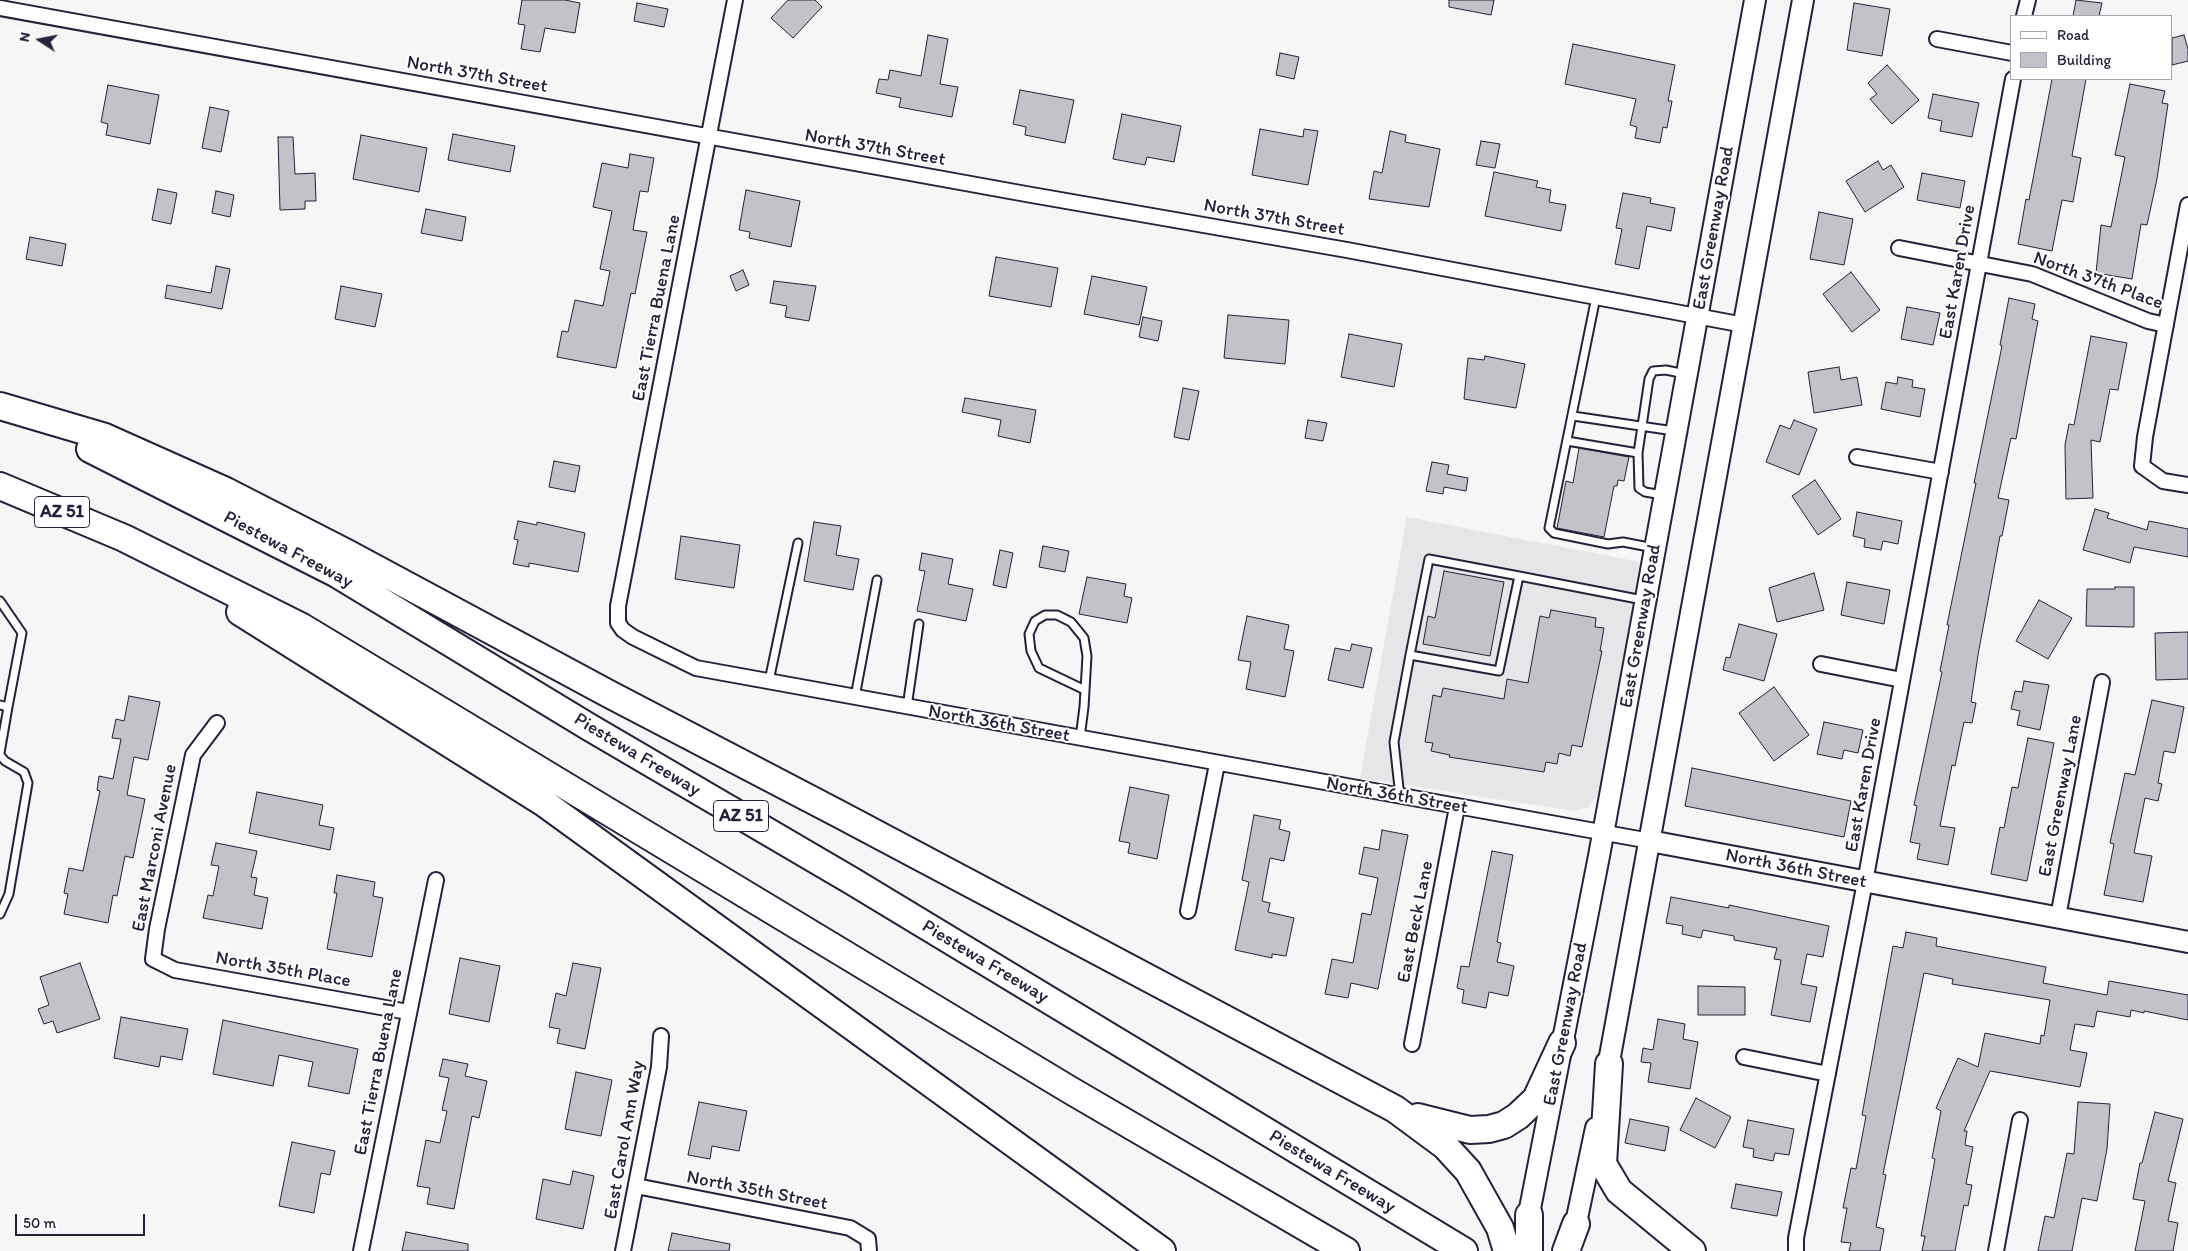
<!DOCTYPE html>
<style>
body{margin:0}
#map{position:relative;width:2188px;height:1251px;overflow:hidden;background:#f6f6f7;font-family:Itim,sans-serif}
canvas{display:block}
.legend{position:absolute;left:2010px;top:15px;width:162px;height:65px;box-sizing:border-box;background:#fff;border:1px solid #a7a7b1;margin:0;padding:6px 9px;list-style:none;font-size:15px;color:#22223b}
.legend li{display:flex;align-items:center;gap:10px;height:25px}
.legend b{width:25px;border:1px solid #a7a7b1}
.north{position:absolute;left:15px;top:15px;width:50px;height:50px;-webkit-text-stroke:4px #fff;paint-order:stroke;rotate:281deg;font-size:14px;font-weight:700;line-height:20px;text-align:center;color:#22223b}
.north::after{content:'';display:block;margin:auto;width:18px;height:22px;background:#22223b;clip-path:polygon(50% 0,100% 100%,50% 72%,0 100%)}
.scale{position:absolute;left:15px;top:1214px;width:130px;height:22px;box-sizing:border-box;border:2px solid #22223b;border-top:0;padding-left:6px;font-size:15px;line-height:18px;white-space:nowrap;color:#22223b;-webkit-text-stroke:4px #fff;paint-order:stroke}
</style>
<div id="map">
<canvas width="2188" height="1251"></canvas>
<ul class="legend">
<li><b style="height:6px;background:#fff"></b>Road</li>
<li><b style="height:14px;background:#c2c2c9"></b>Building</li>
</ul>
<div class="north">N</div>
<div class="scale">50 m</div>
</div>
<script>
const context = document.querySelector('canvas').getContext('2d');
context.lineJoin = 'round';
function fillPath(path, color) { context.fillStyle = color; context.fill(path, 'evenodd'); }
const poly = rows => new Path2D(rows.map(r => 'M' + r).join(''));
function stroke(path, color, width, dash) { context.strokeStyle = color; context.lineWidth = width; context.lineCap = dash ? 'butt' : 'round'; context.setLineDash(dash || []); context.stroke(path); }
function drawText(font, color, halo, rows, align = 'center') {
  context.font = font + ' Itim,sans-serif'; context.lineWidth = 4; context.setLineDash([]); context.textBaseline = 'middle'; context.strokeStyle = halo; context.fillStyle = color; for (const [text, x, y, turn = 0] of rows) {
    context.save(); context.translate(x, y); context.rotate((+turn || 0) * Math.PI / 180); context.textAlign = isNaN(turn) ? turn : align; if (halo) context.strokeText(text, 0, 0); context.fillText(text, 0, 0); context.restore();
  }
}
fillPath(poly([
 [1407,517,1640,562,1600,790,1588,808,1574,811,1360,778]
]), '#e6e6e9');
const building = poly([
 [522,0,565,0,580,3,575,33,545,28,540,52,521,49,525,25,518,24,522,0],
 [788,0,815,0,822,7,793,38,771,18,788,0],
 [1449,0,1494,0,1491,15,1449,7,1449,0],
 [2076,0,2102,3,2099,16,2073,16,2076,0],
 [637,3,668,9,664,27,634,21,637,3],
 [1854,3,1890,9,1882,56,1847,50,1854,3],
 [928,35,948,39,940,84,958,87,952,117,899,107,901,98,876,93,879,79,888,80,890,70,921,76,928,35],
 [2184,35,2188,49,2188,61,2172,65,2172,38,2184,35],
 [1573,44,1675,65,1668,101,1672,101,1667,128,1663,127,1660,143,1635,138,1637,127,1630,125,1636,99,1565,84,1573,44],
 [1280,53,1299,57,1294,79,1276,75,1280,53],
 [1887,65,1919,100,1892,124,1870,99,1877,94,1868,83,1887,65],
 [2052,79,2086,79,2072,156,2081,158,2073,202,2062,200,2052,251,2018,244,2026,199,2029,200,2052,79],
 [2130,84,2165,91,2162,103,2168,104,2157,179,2147,225,2141,224,2132,279,2096,273,2101,225,2111,227,2125,157,2115,155,2130,84],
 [108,85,159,95,150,144,106,135,108,124,101,122,108,85],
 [1020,90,1074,100,1065,143,1025,135,1026,127,1013,124,1020,90],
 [1933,94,1979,103,1972,137,1940,131,1942,121,1928,118,1933,94],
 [210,107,229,111,221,152,202,148,210,107],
 [1122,114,1181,126,1174,162,1147,157,1145,165,1113,159,1122,114],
 [1260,129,1303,137,1304,129,1318,131,1308,185,1252,175,1260,129],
 [1390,131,1406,135,1405,142,1440,149,1429,207,1369,199,1374,171,1382,173,1390,131],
 [453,134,515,146,510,172,448,160,453,134],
 [361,135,427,148,419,192,353,179,361,135],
 [278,137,293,137,295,174,315,173,316,201,305,201,305,209,280,210,278,137],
 [1481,141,1500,144,1495,168,1476,165,1481,141],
 [630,154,654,158,648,192,640,191,633,230,647,232,635,294,631,293,616,368,557,357,562,331,568,332,575,300,603,306,610,271,600,269,612,211,593,207,602,163,628,168,630,154],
 [1878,161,1883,170,1891,165,1904,187,1865,212,1846,181,1878,161],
 [1494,172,1538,181,1536,187,1551,190,1549,202,1566,205,1561,231,1485,216,1494,172],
 [1922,173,1965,181,1960,208,1917,200,1922,173],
 [158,189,177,193,171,224,152,220,158,189],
 [746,190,800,201,791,247,749,238,750,232,739,230,746,190],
 [216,191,234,195,230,217,212,213,216,191],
 [1623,193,1651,198,1650,203,1675,208,1671,231,1647,226,1639,269,1615,264,1622,229,1616,228,1623,193],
 [426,209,466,217,462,241,421,233,426,209],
 [1819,212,1853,219,1844,265,1810,259,1819,212],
 [30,237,66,244,62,266,26,259,30,237],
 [996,257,1058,268,1051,307,989,296,996,257],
 [216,266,230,269,222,309,165,298,167,285,211,293,216,266],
 [743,270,749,285,736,291,730,276,743,270],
 [1851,272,1880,310,1852,332,1823,294,1851,272],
 [1092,276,1147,287,1139,325,1084,314,1092,276],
 [774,281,816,286,809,321,785,317,787,306,770,303,774,281],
 [341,286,382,294,375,327,335,319,341,286],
 [2009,298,2035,304,2032,319,2038,321,2016,439,2011,438,1998,498,2009,500,2002,536,2000,536,1978,655,1971,702,1976,703,1972,723,1964,722,1955,766,1952,765,1940,826,1955,828,1948,865,1917,859,1920,844,1910,842,1917,806,1914,805,1942,672,1940,671,1949,625,1947,625,1976,483,1974,483,2002,346,2000,345,2009,298],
 [1907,307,1940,313,1933,345,1901,339,1907,307],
 [1228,315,1289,320,1285,364,1224,358,1228,315],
 [1143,317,1162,321,1158,341,1139,337,1143,317],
 [1349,334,1402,344,1394,387,1341,377,1349,334],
 [2091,336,2127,343,2118,390,2110,389,2100,442,2091,440,2093,498,2066,499,2065,445,2069,424,2074,425,2091,336],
 [1485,356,1525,364,1516,408,1464,399,1468,358,1484,360,1485,356],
 [1839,367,1841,380,1857,377,1862,405,1814,413,1808,372,1839,367],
 [1898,377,1913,380,1912,387,1925,389,1920,417,1881,409,1886,382,1897,384,1898,377],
 [1183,388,1199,391,1189,440,1174,437,1183,388],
 [965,398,1036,410,1030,443,998,436,1001,420,962,412,965,398],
 [1308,420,1327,423,1323,441,1305,438,1308,420],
 [1794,420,1817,429,1799,475,1766,462,1780,425,1790,429,1794,420],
 [1579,448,1629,457,1624,481,1618,480,1617,486,1614,486,1604,537,1557,528,1566,481,1573,483,1579,448],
 [554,461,580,466,575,492,549,487,554,461],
 [1432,462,1449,465,1447,474,1468,478,1466,491,1444,487,1443,494,1426,491,1432,462],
 [1815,480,1841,519,1818,535,1792,496,1815,480],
 [2095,509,2109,513,2107,518,2147,530,2149,521,2188,529,2188,557,2134,547,2130,563,2083,550,2095,509],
 [1857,512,1902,521,1898,544,1883,541,1881,550,1864,547,1865,539,1853,536,1857,512],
 [518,521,537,525,537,522,585,533,578,572,529,563,529,567,513,564,518,540,514,539,518,521],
 [814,522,841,526,836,555,859,559,853,590,804,581,814,522],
 [681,536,740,545,734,588,675,579,681,536],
 [1043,546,1069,551,1065,572,1039,567,1043,546],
 [1000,550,1013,553,1006,588,993,585,1000,550],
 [922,553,953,559,948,584,973,589,966,621,917,611,925,571,919,570,922,553],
 [1444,571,1504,582,1490,656,1423,644,1428,616,1435,618,1444,571],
 [1814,573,1824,610,1777,622,1769,588,1814,573],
 [1087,577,1126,584,1124,596,1132,598,1127,623,1079,614,1087,577],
 [1847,582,1890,590,1884,624,1841,615,1847,582],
 [2115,587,2134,587,2134,627,2086,626,2087,589,2115,589,2115,587],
 [2039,600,2072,618,2048,659,2016,641,2039,600],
 [1551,610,1596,618,1595,627,1604,628,1600,651,1602,651,1582,747,1572,745,1570,756,1559,753,1557,764,1546,762,1544,772,1449,757,1450,755,1431,751,1433,743,1425,742,1433,695,1441,697,1443,688,1504,699,1507,679,1528,683,1540,616,1549,618,1551,610],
 [1247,616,1289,625,1284,649,1294,651,1285,697,1246,689,1251,662,1238,660,1247,616],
 [1739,624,1777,634,1764,681,1723,670,1726,657,1730,658,1739,624],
 [2188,632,2188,679,2156,680,2155,633,2188,632],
 [1352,644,1372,648,1363,688,1328,680,1335,648,1350,651,1352,644],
 [2024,681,2049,685,2040,730,2017,725,2020,711,2011,709,2015,691,2022,692,2024,681],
 [1774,687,1809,735,1774,761,1739,713,1774,687],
 [129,696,160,702,148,760,134,757,127,795,145,799,133,858,125,856,117,896,113,895,108,923,64,914,68,894,64,893,69,868,83,871,100,791,97,790,99,776,113,779,121,739,112,738,116,719,124,721,129,696],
 [2152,700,2184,707,2175,753,2164,751,2158,783,2162,784,2158,801,2145,798,2134,853,2152,856,2143,902,2104,895,2114,844,2110,843,2125,773,2135,775,2152,700],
 [1824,722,1863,730,1858,753,1844,750,1842,759,1817,754,1824,722],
 [2028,738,2054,743,2027,881,1991,874,2000,827,2004,828,2012,787,2018,788,2028,738],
 [1692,768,1851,801,1844,837,1685,806,1692,768],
 [1130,787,1169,795,1157,859,1128,853,1130,843,1119,841,1130,787],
 [257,792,323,805,319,825,334,828,330,850,249,833,257,792],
 [1254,815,1281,820,1279,829,1290,832,1284,861,1270,858,1262,901,1270,903,1268,912,1294,918,1286,956,1272,954,1272,958,1235,950,1249,882,1242,880,1254,815],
 [1382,830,1408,835,1378,989,1351,983,1348,998,1325,994,1332,959,1353,963,1362,913,1371,915,1378,878,1359,874,1364,847,1379,850,1382,830],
 [216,843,257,851,251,877,257,878,254,895,268,898,262,929,203,918,208,895,213,896,219,866,211,865,216,843],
 [1492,851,1513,855,1497,942,1501,943,1497,962,1514,966,1508,996,1489,992,1486,1008,1462,1003,1464,990,1457,988,1461,966,1469,967,1492,851],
 [337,875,375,882,373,896,383,898,372,957,327,949,337,893,334,893,337,875],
 [1671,897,1729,908,1729,905,1829,926,1823,957,1807,954,1801,984,1817,987,1810,1022,1771,1015,1781,960,1774,959,1777,948,1734,940,1734,936,1703,930,1701,938,1682,934,1683,926,1666,923,1671,897],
 [1906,932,1937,938,1936,946,2046,967,2043,983,2107,995,2109,981,2188,995,2188,1020,2144,1011,2144,1013,2131,1010,2130,1017,2097,1011,2094,1027,2075,1024,2070,1050,2087,1053,2080,1087,1990,1071,1964,1131,1967,1131,1965,1145,1973,1147,1966,1184,1972,1185,1968,1206,1964,1205,1955,1251,1922,1251,1925,1236,1921,1236,1935,1159,1932,1158,1941,1111,1936,1108,1958,1058,1978,1067,1985,1033,2040,1044,2041,1035,2044,1036,2050,1000,1952,984,1953,979,1924,973,1883,1174,1886,1175,1876,1227,1884,1229,1880,1251,1849,1251,1851,1243,1841,1242,1847,1208,1843,1208,1851,1168,1856,1169,1866,1116,1862,1115,1893,946,1903,948,1906,932],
 [460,958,500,966,489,1022,449,1014,460,958],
 [80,963,100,1019,57,1033,53,1021,44,1024,38,1009,49,1005,40,977,80,963],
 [573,963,601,968,585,1049,557,1043,560,1029,549,1027,556,993,566,996,573,963],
 [1698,986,1745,987,1745,1015,1698,1015,1698,986],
 [121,1017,188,1029,182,1060,161,1056,159,1067,114,1058,121,1017],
 [1658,1019,1685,1024,1683,1039,1698,1042,1690,1089,1648,1082,1651,1063,1641,1062,1643,1048,1653,1050,1658,1019],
 [223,1020,358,1049,349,1094,308,1086,313,1062,279,1055,273,1086,213,1074,223,1020],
 [443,1059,468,1064,465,1076,487,1081,479,1118,472,1116,454,1209,427,1204,430,1188,417,1186,426,1140,440,1143,447,1111,442,1110,449,1078,439,1076,443,1059],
 [576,1072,612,1080,601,1136,565,1129,576,1072],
 [1696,1098,1731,1117,1715,1148,1680,1130,1696,1098],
 [699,1102,747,1111,739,1151,712,1146,710,1159,688,1155,699,1102],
 [2078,1102,2110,1104,2107,1149,2097,1201,2082,1198,2072,1251,2038,1251,2045,1216,2054,1218,2067,1153,2074,1154,2078,1102],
 [2155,1112,2183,1119,2168,1181,2176,1183,2168,1221,2178,1223,2173,1251,2135,1251,2145,1201,2133,1199,2140,1163,2142,1163,2155,1112],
 [1630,1119,1669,1127,1665,1151,1625,1143,1630,1119],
 [1748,1120,1794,1129,1789,1155,1775,1153,1773,1161,1753,1157,1754,1149,1743,1147,1748,1120],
 [292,1142,335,1151,330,1175,321,1173,314,1213,279,1206,292,1142],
 [573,1171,594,1176,583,1229,536,1219,543,1179,570,1185,573,1171],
 [1736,1184,1782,1192,1777,1216,1731,1208,1736,1184],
 [406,1232,468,1244,468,1251,402,1251,406,1232],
 [672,1233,730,1244,729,1251,668,1251,672,1233]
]);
fillPath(building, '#c2c2c9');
stroke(building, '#22223b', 1);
const lane = poly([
 [1596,297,1549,528,1554,533,1608,544,1623,542,1654,548],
 [1573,416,1674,431],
 [1567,441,1638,453,1639,488,1645,492,1663,495],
 [1638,453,1649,379,1653,371,1666,370,1685,374],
 [1519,576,1499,671,1410,655,1429,559,1519,576,1643,600],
 [0,601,22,633,8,707,0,705],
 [769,681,798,543],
 [855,697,877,580],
 [907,707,919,624],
 [1080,738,1084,707,1087,656,1084,638,1071,622,1057,615,1045,615,1035,621,1029,634,1031,651,1039,668,1085,690],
 [0,753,8,707],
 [0,755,5,761,24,772,28,783,9,894,0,914],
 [1400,797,1394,742,1410,655]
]);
const street = poly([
 [735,0,618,606,618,623,623,630,633,637,696,668,1650,841],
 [0,8,1026,194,1347,250,1744,325],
 [2024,16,2028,0],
 [1937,39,2012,53],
 [2188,205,2145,437,2142,466,2163,481,2188,485],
 [1899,248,2032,274,2148,321,2166,325],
 [1857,457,1941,472],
 [1821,664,1902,680],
 [217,723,193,755,157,929,153,959,175,970,408,1012],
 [1188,911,1217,764],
 [2058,917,2102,682],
 [1412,1044,1457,807],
 [1744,1057,1828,1074],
 [636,1186,850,1228,868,1239,869,1251],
 [361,1251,436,880],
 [623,1251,659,1067,661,1036],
 [1796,1251,1796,1238,1865,882,2013,79],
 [1996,1251,2020,1120]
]);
const secondary = poly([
 [1650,841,2188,942],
 [1606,1078,1803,0],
 [1526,1229,1599,856,1755,0],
 [1573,1237,1596,1128]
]);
const highway = poly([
 [0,406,105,437,226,491,347,553,609,694,839,814,1395,1109,1445,1146,1468,1171,1500,1228,1507,1251],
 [90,449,335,573,589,727,852,881,1464,1251],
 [0,486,124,538,302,627,1070,1090,1346,1251],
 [240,612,544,803,1162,1251],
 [1609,1064,1603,1164,1619,1191,1692,1251],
 [1418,1117,1470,1130,1489,1129,1504,1125,1518,1116,1536,1099,1562,1043],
 [1529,1251,1529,1215],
 [1566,1251,1576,1224]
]);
stroke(lane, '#22223b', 11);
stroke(street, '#22223b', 18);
stroke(secondary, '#22223b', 24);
stroke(highway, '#22223b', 30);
stroke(lane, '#fff', 7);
stroke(street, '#fff', 14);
stroke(secondary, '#fff', 20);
stroke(highway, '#fff', 26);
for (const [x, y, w] of [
 [62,512,55],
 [741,816,55]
]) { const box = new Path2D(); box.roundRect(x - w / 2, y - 15.5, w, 31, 4); context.fillStyle = '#fff'; context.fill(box); stroke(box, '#22223b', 1); }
drawText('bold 18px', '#22223b', null, [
 ["AZ 51",62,512],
 ["AZ 51",741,816]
]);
drawText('19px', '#22223b', '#fff', [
 ["North 37th Street",477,75,10],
 ["North 37th Street",875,148,10],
 ["North 37th Street",1274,218,10],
 ["East Greenway Road",1714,228,-80],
 ["East Karen Drive",1958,272,-80],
 ["North 37th Place",2098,281,20],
 ["East Tierra Buena Lane",657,308,-79],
 ["Piestewa Freeway",288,550,28],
 ["East Greenway Road",1641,626,-80],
 ["North 36th Street",999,724,10],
 ["Piestewa Freeway",637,755,31],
 ["East Karen Drive",1864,785,-80],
 ["North 36th Street",1397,796,10],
 ["East Greenway Lane",2061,796,-79],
 ["East Marconi Avenue",155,848,-79],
 ["North 36th Street",1796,869,11],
 ["East Beck Lane",1416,922,-79],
 ["Piestewa Freeway",985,962,31],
 ["North 35th Place",283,970,10],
 ["East Greenway Road",1566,1024,-79],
 ["East Tierra Buena Lane",379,1062,-79],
 ["East Carol Ann Way",625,1140,-80],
 ["Piestewa Freeway",1332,1172,31],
 ["North 35th Street",757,1191,11]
]);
</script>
